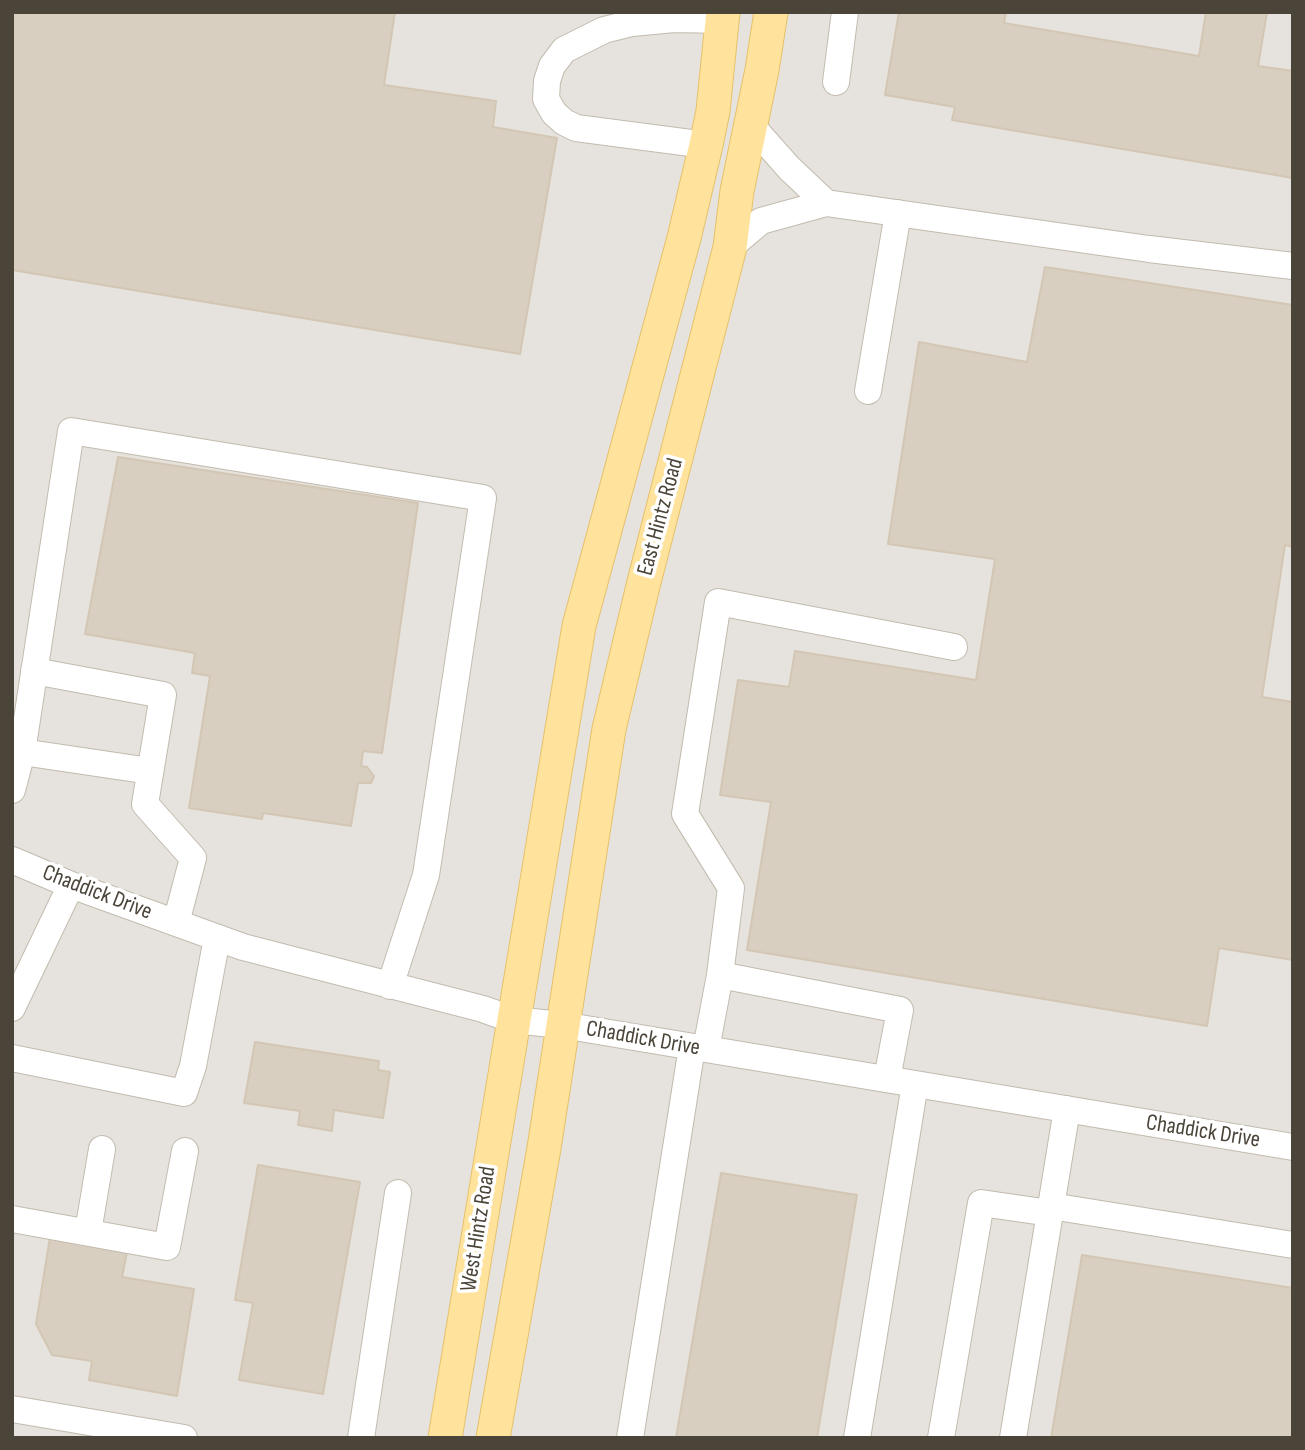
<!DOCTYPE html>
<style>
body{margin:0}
#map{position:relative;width:1305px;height:1450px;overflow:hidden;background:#f6f3ec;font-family:"Sofia Sans Condensed",sans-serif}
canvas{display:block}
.frame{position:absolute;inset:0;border:14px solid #4b4439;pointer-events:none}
</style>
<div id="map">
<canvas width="1305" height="1450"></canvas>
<div class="frame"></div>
</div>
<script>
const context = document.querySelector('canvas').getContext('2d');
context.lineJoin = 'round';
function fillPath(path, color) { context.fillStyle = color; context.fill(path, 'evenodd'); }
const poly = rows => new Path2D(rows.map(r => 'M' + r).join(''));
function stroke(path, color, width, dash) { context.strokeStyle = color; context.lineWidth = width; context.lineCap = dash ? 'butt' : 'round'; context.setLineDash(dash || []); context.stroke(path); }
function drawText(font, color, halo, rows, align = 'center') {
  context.font = font + ' "Sofia Sans Condensed",sans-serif'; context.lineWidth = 7; context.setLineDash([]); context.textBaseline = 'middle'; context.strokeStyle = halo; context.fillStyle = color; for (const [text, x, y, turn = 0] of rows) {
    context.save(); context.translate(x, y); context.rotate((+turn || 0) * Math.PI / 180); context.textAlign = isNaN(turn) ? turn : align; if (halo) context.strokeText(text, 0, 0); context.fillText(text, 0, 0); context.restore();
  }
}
fillPath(poly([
 [12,12,1293,12,1293,1438,12,1438]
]), '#e6e2dd');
const building = poly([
 [12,12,395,12,384,85,496,101,493,127,557,138,520,354,12,270,12,12],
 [899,12,1006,12,1004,23,1199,56,1206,12,1267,12,1258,66,1293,71,1293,178,952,120,955,107,885,95,899,12],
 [1045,267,1293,305,1293,547,1285,545,1262,697,1293,702,1293,960,1219,948,1207,1026,747,950,771,802,720,795,738,680,789,687,795,651,976,680,995,559,888,544,919,342,1027,362,1045,267],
 [118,457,418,503,382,753,363,751,361,766,367,767,374,776,371,783,358,783,351,826,263,813,262,819,189,808,210,676,192,673,195,653,85,634,118,457],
 [255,1042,379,1061,378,1070,390,1072,383,1118,334,1110,332,1131,298,1125,300,1111,244,1103,255,1042],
 [258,1165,360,1182,323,1394,239,1380,253,1303,235,1300,258,1165],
 [721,1173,857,1195,817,1438,676,1438,721,1173],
 [51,1231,128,1247,122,1277,194,1289,177,1396,89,1380,92,1361,52,1355,36,1324,51,1231],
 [1082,1255,1293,1288,1293,1438,1051,1438,1082,1255]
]);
fillPath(building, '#d8cfc1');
stroke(building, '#d3c7b4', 2);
const minor = poly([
 [836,82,845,12],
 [706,145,576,128,564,122,554,113,546,99,547,81,552,66,564,50,604,30,632,23,674,19,722,20],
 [826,203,1149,249,1293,266],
 [730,247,761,221,826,203,789,168,750,124],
 [868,391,898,213],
 [34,671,163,695,145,804,193,858,176,923],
 [22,752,150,771],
 [12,790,22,752,71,431,483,498,426,875,390,986],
 [12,860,71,885,243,947,483,1009,513,1020,562,1025,1293,1147],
 [720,975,731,888,685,814,718,602,954,647],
 [12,1008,71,885],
 [706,1049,720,975,900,1010,887,1079],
 [12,1058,184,1093,193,1066,217,938],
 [1051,1206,1293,1245],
 [12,1219,167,1247,185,1151],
 [88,1232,102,1149],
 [12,1409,184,1438],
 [361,1438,398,1193],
 [630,1438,692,1047],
 [857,1438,915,1084],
 [941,1438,981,1203,1050,1213],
 [1013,1438,1067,1109]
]);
const major = poly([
 [445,1438,579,626,684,238,706,145,713,111,723,12],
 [493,1438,544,1148,609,729,643,586,730,247,737,191,762,70,771,12]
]);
stroke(minor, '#c2bbae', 28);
stroke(major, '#e6c16a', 35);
stroke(minor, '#fff', 26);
stroke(major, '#ffe39c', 33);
drawText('23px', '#4b4439', '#fff', [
 ["East Hintz Road",661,517,-75],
 ["Chaddick Drive",97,893,21],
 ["Chaddick Drive",643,1039,10],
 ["Chaddick Drive",1203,1132,9],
 ["West Hintz Road",479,1229,-81]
]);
</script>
